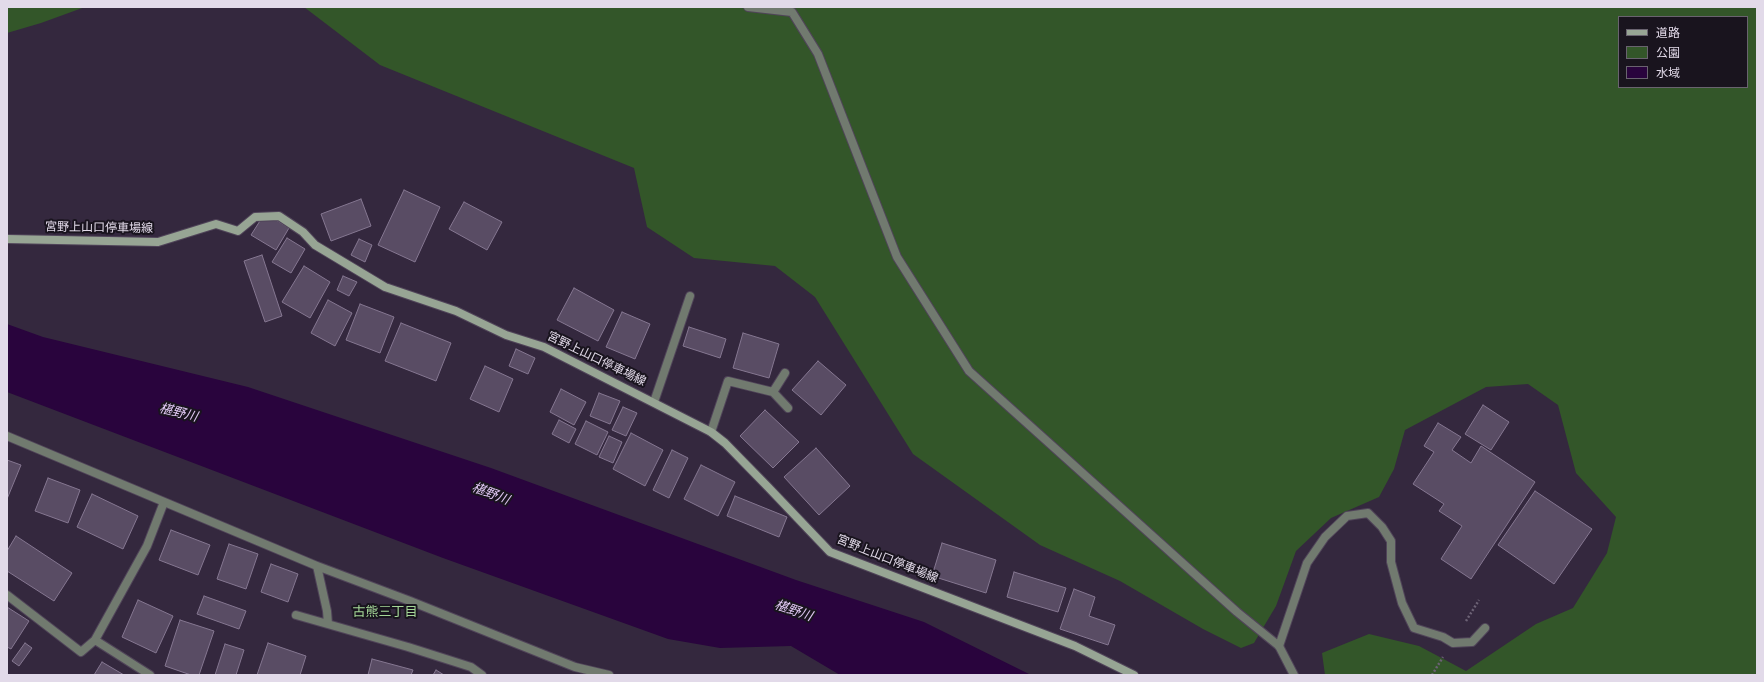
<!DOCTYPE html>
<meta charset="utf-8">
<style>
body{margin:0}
#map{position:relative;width:1764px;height:682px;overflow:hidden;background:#34283e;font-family:Overpass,"Noto Sans JP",sans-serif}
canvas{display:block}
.frame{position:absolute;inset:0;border:8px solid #e2dae9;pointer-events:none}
.legend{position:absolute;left:1618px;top:16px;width:130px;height:72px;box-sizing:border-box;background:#19141e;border:1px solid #69636f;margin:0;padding:5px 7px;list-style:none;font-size:12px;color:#e2dae9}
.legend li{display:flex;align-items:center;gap:8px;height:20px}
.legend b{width:20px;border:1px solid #69636f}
</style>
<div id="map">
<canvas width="1764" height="682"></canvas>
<div class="frame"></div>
<ul class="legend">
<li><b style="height:5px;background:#97a594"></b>道路</li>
<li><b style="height:11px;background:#335629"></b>公園</li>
<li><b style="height:11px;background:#29043d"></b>水域</li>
</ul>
</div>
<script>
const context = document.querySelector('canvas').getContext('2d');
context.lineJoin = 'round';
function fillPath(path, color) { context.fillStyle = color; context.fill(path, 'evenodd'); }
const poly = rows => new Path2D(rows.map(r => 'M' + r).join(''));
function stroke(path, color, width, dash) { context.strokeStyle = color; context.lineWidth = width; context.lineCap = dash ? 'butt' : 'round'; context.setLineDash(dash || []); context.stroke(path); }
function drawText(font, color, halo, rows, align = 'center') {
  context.font = font + ' Overpass,"Noto Sans JP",sans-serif'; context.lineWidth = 4; context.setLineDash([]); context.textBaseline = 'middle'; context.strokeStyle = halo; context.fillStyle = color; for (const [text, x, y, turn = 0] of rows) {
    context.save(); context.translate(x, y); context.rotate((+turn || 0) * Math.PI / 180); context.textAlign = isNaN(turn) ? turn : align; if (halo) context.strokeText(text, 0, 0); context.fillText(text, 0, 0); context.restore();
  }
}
fillPath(poly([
 [7,7,85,7,41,23,7,33],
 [304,7,1757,7,1757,675,1325,675,1322,653,1369,634,1419,646,1466,671,1536,624,1573,608,1607,553,1616,517,1576,473,1558,405,1528,384,1486,387,1405,430,1394,469,1379,497,1331,518,1296,551,1276,606,1254,643,1241,648,1203,629,1120,581,1040,545,913,454,815,297,775,266,694,258,647,227,634,168,380,65],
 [1619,17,1747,17,1747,87,1619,87]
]), '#335629');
fillPath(poly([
 [7,324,43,337,248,387,491,468,796,580,924,622,1031,675,840,675,791,646,720,648,668,639,443,558,7,392]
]), '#29043d');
const building = poly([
 [404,190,440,207,415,262,378,245,404,190],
 [361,199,371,226,331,241,321,214,361,199],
 [464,202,502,222,487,250,449,229,464,202],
 [265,213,289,228,276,250,251,235,265,213],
 [287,238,305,249,291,273,272,262,287,238],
 [359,239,372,245,365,262,351,255,359,239],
 [262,255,282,316,265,322,244,261,262,255],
 [304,266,330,282,310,318,282,302,304,266],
 [343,276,357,282,349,296,337,290,343,276],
 [574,288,614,310,598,341,557,320,574,288],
 [328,300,352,313,335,346,311,333,328,300],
 [360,304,394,317,380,353,346,340,360,304],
 [622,312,650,324,635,359,606,347,622,312],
 [401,323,451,343,436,381,385,361,401,323],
 [689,327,726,339,720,358,683,346,689,327],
 [743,333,779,344,769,378,733,368,743,333],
 [516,349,535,358,528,374,509,366,516,349],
 [818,361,846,385,821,415,792,390,818,361],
 [485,366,513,379,499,412,470,399,485,366],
 [561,389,586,402,574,425,550,412,561,389],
 [599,393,620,401,610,424,590,416,599,393],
 [1483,405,1509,422,1491,450,1465,434,1483,405],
 [623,407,637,413,626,436,612,430,623,407],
 [765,410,799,442,773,468,740,436,765,410],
 [559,420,576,429,569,443,552,434,559,420],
 [586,421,608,432,597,455,575,444,586,421],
 [1438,423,1461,437,1452,450,1471,463,1481,446,1535,482,1471,579,1441,559,1462,526,1439,511,1444,504,1413,484,1434,452,1424,446,1438,423],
 [631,433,663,450,645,486,613,469,631,433],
 [609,436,622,442,613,463,599,457,609,436],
 [816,448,850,486,819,515,784,477,816,448],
 [672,450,688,458,669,498,653,490,672,450],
 [7,460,21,465,7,499,7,460],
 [701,465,735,482,718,516,684,499,701,465],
 [48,478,80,490,68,523,35,511,48,478],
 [1535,491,1592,529,1554,584,1498,545,1535,491],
 [92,494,138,516,123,549,77,527,92,494],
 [735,496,787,517,779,537,727,516,735,496],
 [171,530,210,545,198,575,159,560,171,530],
 [16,536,72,573,54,601,7,571,7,551,16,536],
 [942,543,996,560,986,593,932,576,942,543],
 [229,544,258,554,246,589,217,579,229,544],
 [271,564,298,574,288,602,261,592,271,564],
 [1014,572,1066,588,1058,612,1007,597,1014,572],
 [1074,589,1095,597,1089,616,1115,625,1108,645,1060,629,1074,589],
 [204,596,246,611,239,629,197,614,204,596],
 [138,600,173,616,156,653,122,637,138,600],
 [7,607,29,621,11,649,7,647,7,607],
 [180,620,214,631,199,675,191,675,165,666,180,620],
 [25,643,32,648,19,666,12,661,25,643],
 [268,643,306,656,300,675,257,675,268,643],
 [225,644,244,650,236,675,215,675,225,644],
 [372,659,413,670,411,675,368,675,372,659],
 [102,662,124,675,94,675,102,662],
 [436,670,444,675,433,675,436,670]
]);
fillPath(building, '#594c64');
stroke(building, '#857791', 1);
const service = poly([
 [1279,646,1307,563,1325,537,1347,516,1368,513,1382,527,1391,541,1391,562,1402,603,1414,628,1443,637,1453,643,1472,642,1485,628]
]);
const minor = poly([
 [748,7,792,12,818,54,897,257,969,371,1237,612,1279,646,1294,675],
 [773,392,785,373],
 [654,402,690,296],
 [711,432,728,381,773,392,788,408],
 [7,436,317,566,410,601,575,667,609,675],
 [317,566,327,611,328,624],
 [7,595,81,652,95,640,147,546,164,502],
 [296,615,408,647,471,667,482,675],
 [95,640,150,675]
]);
const secondary = poly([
 [7,239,158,242,216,224,238,231,255,217,279,216,303,232,315,245,385,287,456,311,506,335,544,347,711,432,725,443,768,487,830,552,1075,646,1134,675]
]);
stroke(service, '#504459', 10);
stroke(minor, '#504459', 10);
stroke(secondary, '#504459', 10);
stroke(poly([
 [1466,621,1479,600],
 [1432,675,1443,657]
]), '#6c6275', 2.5, [2, 2]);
stroke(service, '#717a6f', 8);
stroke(minor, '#717a6f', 8);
stroke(secondary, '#97a594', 8);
drawText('12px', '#e2dae9', '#19141e', [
 ["宮野上山口停車場線",99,229,1],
 ["宮野上山口停車場線",596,360,26],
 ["宮野上山口停車場線",887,560,22]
]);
drawText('italic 13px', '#e1c9f4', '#19141e', [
 ["椹野川",178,414,14],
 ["椹野川",490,495,21],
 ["椹野川",793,612,19]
]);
drawText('13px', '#a5d798', '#19141e', [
 ["古熊三丁目",385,613]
]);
</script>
